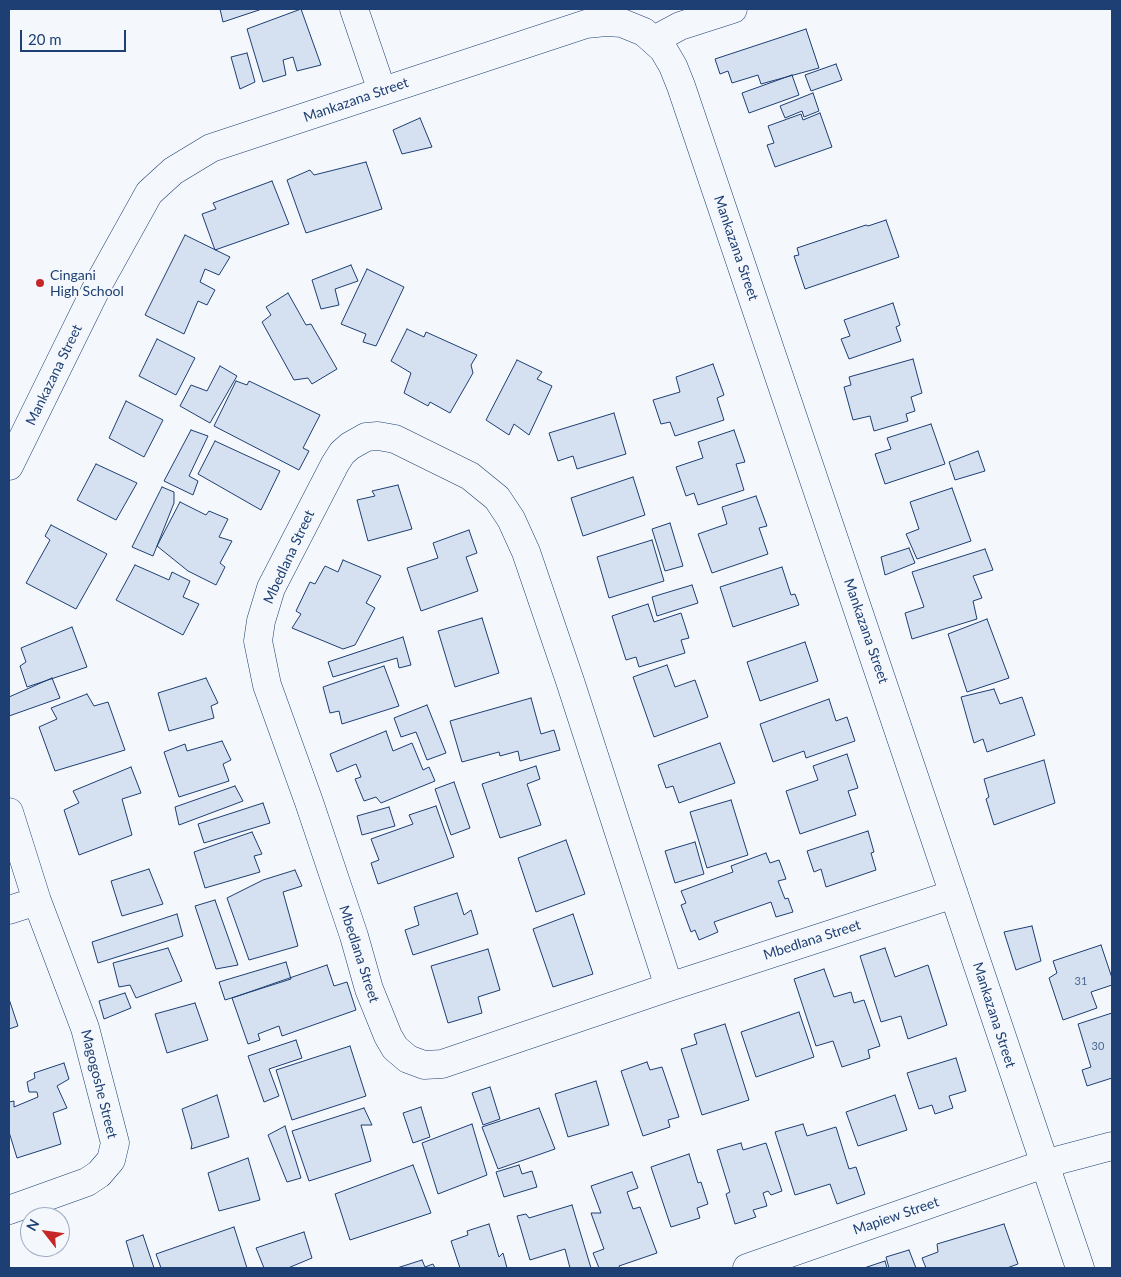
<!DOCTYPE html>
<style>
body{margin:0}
#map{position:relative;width:1121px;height:1277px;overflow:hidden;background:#f4f7fb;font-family:Lato,sans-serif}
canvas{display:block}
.frame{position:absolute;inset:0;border:10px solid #1d3f73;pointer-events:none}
.north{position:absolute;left:20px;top:1207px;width:50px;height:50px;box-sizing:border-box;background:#f4f7fb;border:1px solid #9eadc5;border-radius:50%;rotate:300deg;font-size:14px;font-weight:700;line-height:20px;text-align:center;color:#1d3f73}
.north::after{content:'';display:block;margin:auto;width:18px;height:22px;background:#c62828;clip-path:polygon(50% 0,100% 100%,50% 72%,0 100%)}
.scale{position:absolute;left:20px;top:30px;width:106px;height:22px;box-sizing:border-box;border:2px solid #1d3f73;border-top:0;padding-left:6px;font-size:15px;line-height:18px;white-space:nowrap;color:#1d3f73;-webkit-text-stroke:4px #f4f7fb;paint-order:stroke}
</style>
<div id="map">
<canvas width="1121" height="1277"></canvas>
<div class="frame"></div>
<div class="north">N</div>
<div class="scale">20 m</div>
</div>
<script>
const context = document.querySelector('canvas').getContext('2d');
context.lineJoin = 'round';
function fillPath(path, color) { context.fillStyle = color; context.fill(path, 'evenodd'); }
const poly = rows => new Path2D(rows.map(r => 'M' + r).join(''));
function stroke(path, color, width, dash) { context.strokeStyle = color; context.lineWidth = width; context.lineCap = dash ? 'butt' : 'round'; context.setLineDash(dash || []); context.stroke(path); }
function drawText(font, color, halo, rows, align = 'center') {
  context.font = font + ' Lato,sans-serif'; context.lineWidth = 4; context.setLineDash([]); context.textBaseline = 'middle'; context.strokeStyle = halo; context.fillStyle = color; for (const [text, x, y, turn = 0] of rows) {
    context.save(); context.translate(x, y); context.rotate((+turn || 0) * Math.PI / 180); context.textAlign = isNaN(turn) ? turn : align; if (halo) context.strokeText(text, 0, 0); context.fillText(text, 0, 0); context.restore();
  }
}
const building = poly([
 [220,9,262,9,223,22,220,9],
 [301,9,321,65,297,71,293,57,283,60,286,75,263,82,247,29,301,9],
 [806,29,819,68,761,84,758,75,732,83,728,71,720,74,715,59,806,29],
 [247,53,255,82,240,89,231,57,247,53],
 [836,64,842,80,811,91,805,75,836,64],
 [792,75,799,95,749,113,742,93,792,75],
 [813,93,819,111,804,117,802,111,785,118,780,106,813,93],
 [820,113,832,147,775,167,767,145,774,143,768,126,801,114,803,120,820,113],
 [420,118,432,147,402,154,393,130,420,118],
 [366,162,382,209,306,233,287,180,310,170,314,175,366,162],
 [272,181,289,224,215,250,202,214,216,209,213,203,272,181],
 [886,220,899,257,805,289,794,256,799,255,797,248,866,225,868,226,886,220],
 [185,235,230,257,219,275,205,269,200,282,215,290,207,305,198,301,184,334,145,315,185,235],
 [351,265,358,281,335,289,339,305,321,309,312,280,351,265],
 [367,269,404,287,376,346,363,342,366,334,341,324,367,269],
 [288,293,306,325,311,324,337,369,312,384,308,378,294,380,262,322,271,315,266,307,288,293],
 [893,303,900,325,896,327,901,341,849,359,841,339,850,336,844,320,893,303],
 [407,329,424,337,426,332,477,355,471,365,473,373,450,413,430,402,428,406,404,393,411,373,391,361,407,329],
 [157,339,195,358,176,395,139,376,157,339],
 [913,359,922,393,911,397,915,411,906,414,908,421,874,431,870,416,853,420,844,387,851,385,849,377,913,359],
 [517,360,542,372,537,379,552,386,529,435,514,424,509,435,486,420,517,360],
 [713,364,724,395,717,398,724,420,675,436,670,422,661,424,653,400,680,392,676,377,713,364],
 [220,366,237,376,210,423,180,406,191,385,207,391,220,366],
 [236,381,247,385,249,381,320,415,303,448,309,451,299,470,214,426,236,381],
 [126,401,163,420,144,457,109,438,126,401],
 [614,413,626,454,577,469,573,456,558,461,549,433,614,413],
 [931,424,945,464,885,484,875,454,891,449,887,438,931,424],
 [191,430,208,436,189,476,198,481,193,495,164,481,191,430],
 [734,430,745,462,736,464,744,490,698,505,694,493,686,496,676,467,703,458,698,442,734,430],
 [215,441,280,471,261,510,198,474,215,441],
 [978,451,985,471,955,480,949,462,978,451],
 [96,464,137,483,116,520,77,500,96,464],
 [633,477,645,515,583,536,571,498,633,477],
 [398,485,412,529,368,541,357,500,375,496,372,491,398,485],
 [162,487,174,492,174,503,153,556,132,547,162,487],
 [952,488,971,541,917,559,906,534,919,529,910,502,952,488],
 [756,496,767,526,759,528,768,554,712,573,698,534,727,524,722,507,756,496],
 [180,502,206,515,209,511,228,519,219,537,232,541,220,563,225,567,216,585,188,571,157,546,180,502],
 [670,523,683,566,665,571,652,529,670,523],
 [51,525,107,554,76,609,26,583,50,540,45,536,51,525],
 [469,530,477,553,466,557,478,591,421,611,407,568,438,558,433,543,469,530],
 [652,540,664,581,609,598,597,557,652,540],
 [909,548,915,563,885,575,881,557,909,548],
 [985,549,993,570,973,576,982,598,973,601,977,619,912,639,905,613,924,607,912,572,985,549],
 [343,560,381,576,366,603,375,608,355,645,343,649,292,628,301,614,296,611,310,582,315,584,325,566,338,572,343,560],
 [135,565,169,580,172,572,190,581,183,597,199,604,183,635,116,600,135,565],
 [782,567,791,595,795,594,799,605,733,627,720,587,782,567],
 [692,585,698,603,657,616,652,597,692,585],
 [648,604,654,622,681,613,689,638,681,640,685,653,639,667,636,657,626,660,612,616,648,604],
 [482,618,499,673,455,687,438,631,482,618],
 [987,619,1009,678,967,692,948,634,987,619],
 [72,627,87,667,27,687,20,666,26,662,21,648,72,627],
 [403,637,411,665,399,668,397,658,333,677,328,662,403,637],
 [805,642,818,681,760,701,747,662,805,642],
 [667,665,675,687,695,680,708,717,654,737,633,677,667,665],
 [384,666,399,706,342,724,339,711,330,713,323,687,384,666],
 [52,678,60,698,9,716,9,697,52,678],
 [206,678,218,703,211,706,214,718,169,731,158,693,206,678],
 [994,689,1000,704,1022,697,1035,735,987,752,983,739,974,743,961,697,994,689],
 [87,694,94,706,108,702,125,750,55,771,39,727,57,719,51,708,87,694],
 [531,698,541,734,554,730,560,750,520,761,518,751,500,756,499,752,462,762,450,721,531,698],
 [829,699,836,721,847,717,855,741,806,758,804,751,773,762,760,724,829,699],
 [427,705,446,753,427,760,416,732,401,737,394,718,427,705],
 [386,731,393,751,412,743,423,770,429,767,435,781,381,803,376,797,364,801,355,779,361,777,356,764,337,772,330,754,386,731],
 [222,741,231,760,223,764,229,781,179,797,164,752,185,744,187,751,222,741],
 [720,743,735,783,679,803,673,786,666,788,658,765,720,743],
 [847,754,858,788,848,791,856,815,800,834,786,791,818,780,813,766,847,754],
 [1044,760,1055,803,994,825,986,799,989,797,984,779,1044,760],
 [536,766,540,779,527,784,541,825,500,838,482,784,536,766],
 [131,767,141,793,122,799,132,835,79,855,64,810,79,803,73,791,131,767],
 [454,782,470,828,451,835,435,789,454,782],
 [235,786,243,801,179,825,175,807,235,786],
 [731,800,748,855,707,868,690,812,731,800],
 [263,803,270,823,204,843,198,824,263,803],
 [436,806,454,857,378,884,371,863,379,860,371,839,413,824,409,815,436,806],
 [389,807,395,826,362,835,357,816,389,807],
 [868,831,874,852,871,853,876,870,826,887,821,869,814,872,807,851,868,831],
 [252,832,262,854,254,856,260,872,205,888,194,852,252,832],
 [566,840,585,894,536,912,518,858,566,840],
 [695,842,704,874,675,883,665,851,695,842],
 [766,853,770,863,779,860,786,879,778,881,785,899,788,898,793,912,776,917,771,902,714,922,718,932,699,940,695,930,691,932,681,905,686,903,681,891,733,872,731,866,766,853],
 [149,869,163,904,122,916,111,881,149,869],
 [295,870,302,886,283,892,298,946,249,960,227,898,263,880,295,870],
 [457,893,464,915,471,910,478,934,413,955,405,930,419,925,414,907,457,893],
 [215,900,238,965,216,969,195,906,215,900],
 [177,914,183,936,98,963,92,942,177,914],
 [573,914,593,974,553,987,533,929,573,914],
 [1032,926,1041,961,1016,970,1004,932,1032,926],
 [1101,945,1112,978,1112,985,1091,992,1097,1008,1063,1020,1049,978,1057,973,1053,961,1101,945],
 [168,948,182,981,136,998,130,985,119,987,113,963,168,948],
 [885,948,895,977,928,965,947,1025,908,1039,901,1016,881,1022,860,956,885,948],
 [488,949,500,990,478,997,482,1013,448,1023,431,966,488,949],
 [286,962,291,979,225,1000,219,982,286,962],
 [327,965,334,986,347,982,356,1010,282,1036,279,1026,258,1034,260,1040,248,1044,232,998,327,965],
 [824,969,834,997,851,992,854,1003,864,1000,880,1046,868,1050,870,1058,842,1067,833,1041,816,1046,794,979,824,969],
 [125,993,131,1008,104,1019,99,1001,125,993],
 [9,999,18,1026,9,1029,9,999],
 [195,1003,208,1040,167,1053,155,1014,195,1003],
 [799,1012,814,1057,756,1077,741,1032,799,1012],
 [1112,1013,1112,1078,1087,1086,1082,1070,1091,1067,1078,1024,1112,1013],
 [725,1024,749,1100,702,1115,681,1049,697,1044,694,1034,725,1024],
 [296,1040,302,1058,269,1069,279,1096,264,1102,248,1056,296,1040],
 [350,1046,366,1096,292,1120,276,1070,350,1046],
 [956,1058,966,1091,949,1096,953,1108,935,1114,932,1105,919,1109,907,1073,956,1058],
 [647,1062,650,1070,662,1067,679,1117,668,1120,670,1127,643,1136,621,1071,647,1062],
 [64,1063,69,1079,57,1086,67,1108,53,1113,61,1144,17,1158,9,1132,9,1102,14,1101,14,1107,38,1097,37,1092,29,1092,27,1082,35,1078,34,1073,64,1063],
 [596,1081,609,1125,568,1137,555,1094,596,1081],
 [490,1087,500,1119,483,1125,472,1093,490,1087],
 [217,1095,229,1137,191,1149,192,1144,182,1109,217,1095],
 [895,1095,907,1130,858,1146,846,1112,895,1095],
 [421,1107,430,1137,413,1143,403,1113,421,1107],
 [364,1108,372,1125,361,1125,371,1161,309,1181,292,1131,364,1108],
 [539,1108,555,1149,498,1169,482,1127,539,1108],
 [472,1124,487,1175,438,1194,422,1143,472,1124],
 [803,1124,807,1136,836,1127,849,1169,856,1167,865,1194,837,1204,830,1184,795,1195,775,1132,803,1124],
 [285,1126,301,1178,287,1182,268,1135,285,1126],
 [741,1143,743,1150,766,1143,782,1191,771,1195,768,1191,763,1193,767,1206,753,1210,756,1217,735,1224,726,1194,730,1192,717,1150,741,1143],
 [689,1154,698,1183,701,1182,708,1204,697,1208,700,1218,671,1227,651,1167,689,1154],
 [248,1158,260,1200,219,1211,208,1173,248,1158],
 [413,1165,431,1213,350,1240,335,1194,413,1165],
 [519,1165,522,1174,532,1171,537,1187,504,1197,496,1172,519,1165],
 [632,1172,638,1188,627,1192,633,1209,640,1207,657,1253,619,1266,620,1268,599,1268,593,1253,604,1249,591,1213,601,1213,591,1186,632,1172],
 [572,1205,591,1268,570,1268,565,1249,530,1260,517,1216,526,1214,529,1218,572,1205],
 [489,1224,499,1257,503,1253,507,1268,460,1268,451,1241,468,1235,467,1231,489,1224],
 [1004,1224,1018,1264,1007,1268,926,1268,922,1258,938,1252,937,1244,1004,1224],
 [234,1227,247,1268,161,1268,156,1254,234,1227],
 [304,1232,312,1258,288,1268,264,1268,256,1248,304,1232],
 [143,1235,154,1268,134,1268,126,1241,143,1235],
 [909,1250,916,1268,889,1268,886,1257,909,1250],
 [422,1260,425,1267,433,1264,435,1268,397,1268,422,1260],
 [885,1261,887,1268,864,1268,885,1261]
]);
fillPath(building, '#d5e0f0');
stroke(building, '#1d3f73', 1);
const street = poly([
 [354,9,382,91],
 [654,40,680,26,733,9],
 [9,466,99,283,149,193,173,171,211,148,586,24,606,22,622,23,644,32,663,49,673,66,681,86,1080,1268],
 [9,812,37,901,85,1028,115,1143,111,1160,99,1174,87,1182,9,1210],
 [9,910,37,901],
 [669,987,570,681,526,552,511,519,497,498,470,476,395,439,378,436,366,437,350,446,342,453,335,464,271,588,261,621,258,641,267,685,309,802,354,936,369,989,388,1036,395,1048,408,1059,424,1065,442,1064,669,987,954,894],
 [747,1268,1044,1164,1112,1146]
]);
stroke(street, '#1d3f73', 29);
stroke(street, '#f4f7fb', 28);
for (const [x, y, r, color] of [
 [40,283,5,"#c62828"]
]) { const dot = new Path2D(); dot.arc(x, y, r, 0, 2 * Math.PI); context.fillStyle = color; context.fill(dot); stroke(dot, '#f4f7fb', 2); }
drawText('11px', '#4b6792', null, [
 ["31",1081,981],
 ["30",1098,1046]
]);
drawText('14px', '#1d3f73', '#f4f7fb', [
 ["Mankazana Street",356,100,-19],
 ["Mankazana Street",736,248,71],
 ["Mankazana Street",54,375,-64],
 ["Mbedlana Street",289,557,-65],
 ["Mankazana Street",866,631,71],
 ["Mbedlana Street",812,940,-18],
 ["Mbedlana Street",359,954,72],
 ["Mankazana Street",994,1015,72],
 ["Magogoshe Street",99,1084,76],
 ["Mapiew Street",896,1216,-19]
]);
drawText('14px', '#1d3f73', '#f4f7fb', [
 ["Cingani",50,275],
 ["High School",50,291]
], 'left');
</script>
